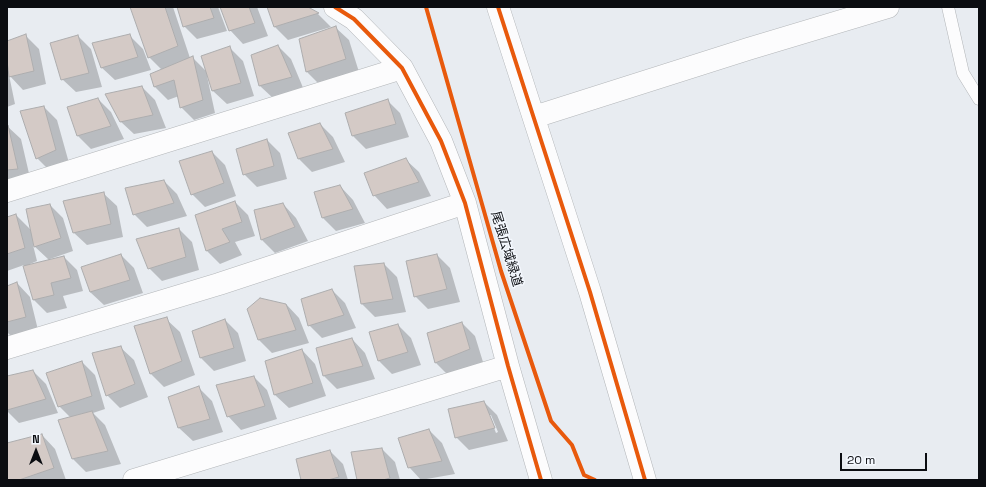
<!DOCTYPE html>
<meta charset="utf-8">
<style>
body{margin:0}
#map{position:relative;width:986px;height:487px;overflow:hidden;background:#e8ecf1;font-family:"Space Grotesk",sans-serif}
canvas{display:block}
.frame{position:absolute;inset:0;border:8px solid #0b0d11;pointer-events:none}
.north{position:absolute;left:16px;top:431px;width:40px;height:40px;-webkit-text-stroke:3px #f4f8fe;paint-order:stroke;rotate:0deg;font-size:11px;font-weight:700;line-height:16px;text-align:center;color:#0b0d11}
.north::after{content:'';display:block;margin:auto;width:14px;height:18px;background:#0b0d11;clip-path:polygon(50% 0,100% 100%,50% 72%,0 100%)}
.scale{position:absolute;left:840px;top:453px;width:87px;height:18px;box-sizing:border-box;border:2px solid #0b0d11;border-top:0;padding-left:5px;font-size:12px;line-height:14px;white-space:nowrap;color:#0b0d11;-webkit-text-stroke:3px #f4f8fe;paint-order:stroke}
</style>
<div id="map">
<canvas width="986" height="487"></canvas>
<div class="frame"></div>
<div class="north">N</div>
<div class="scale">20 m</div>
</div>
<script>
const context = document.querySelector('canvas').getContext('2d');
context.lineJoin = 'round';
function fillPath(path, color) { context.fillStyle = color; context.fill(path, 'evenodd'); }
const poly = rows => new Path2D(rows.map(r => 'M' + r).join(''));
function stroke(path, color, width, dash) { context.strokeStyle = color; context.lineWidth = width; context.lineCap = dash ? 'butt' : 'round'; context.setLineDash(dash || []); context.stroke(path); }
function drawText(font, color, halo, rows, align = 'center') {
  context.font = font + ' "Space Grotesk","Noto Sans JP",sans-serif'; context.lineWidth = 3; context.setLineDash([]); context.textBaseline = 'middle'; context.strokeStyle = halo; context.fillStyle = color; for (const [text, x, y, turn = 0] of rows) {
    context.save(); context.translate(x, y); context.rotate((+turn || 0) * Math.PI / 180); context.textAlign = isNaN(turn) ? turn : align; if (halo) context.strokeText(text, 0, 0); context.fillText(text, 0, 0); context.restore();
  }
}
fillPath(poly([
 [131,7,173,7,190,58,192,57,207,72,230,48,243,61,254,96,227,104,213,91,208,76,207,76,215,113,194,120,181,107,179,96,168,100,154,86,162,70,149,57],
 [178,7,218,7,227,31,197,39,184,26],
 [221,7,257,7,268,36,243,44,230,30],
 [268,7,306,7,318,14,331,27,288,40,275,27],
 [335,27,349,40,359,72,320,85,307,72],
 [26,36,39,49,46,84,23,90,9,75,15,104,7,107,7,69,10,72,7,54,7,42],
 [78,36,91,49,102,87,76,92,62,79],
 [130,36,143,49,151,70,115,80,101,67],
 [278,46,291,59,304,90,274,99,260,86],
 [142,87,155,100,166,128,134,134,120,121],
 [98,99,111,112,124,139,91,149,78,136],
 [387,100,400,113,409,137,366,149,353,136],
 [44,107,57,120,69,163,50,171,37,158],
 [320,124,333,137,345,162,312,172,299,159,289,133],
 [7,126,21,139,31,182,7,185],
 [267,140,280,153,287,179,257,187,244,174],
 [212,152,225,165,236,196,205,207,192,194],
 [405,159,419,172,431,196,387,209,374,195],
 [164,181,177,194,187,216,147,227,134,214],
 [340,186,353,200,365,223,336,231,323,218],
 [103,193,117,206,123,237,87,245,73,232],
 [235,202,248,215,255,236,235,242,242,255,220,264,207,251,197,215],
 [283,204,296,218,308,241,275,253,262,240,255,211],
 [50,205,63,218,73,251,50,259,50,260,64,257,77,270,83,291,63,296,67,308,47,313,34,300,24,265,7,271,7,218,16,215,31,230],
 [33,245,48,259,49,261,30,265,30,264,37,261],
 [179,229,192,242,199,270,162,281,149,268],
 [121,255,134,268,143,293,104,305,90,292],
 [437,255,450,268,460,302,428,309,415,296],
 [384,264,397,277,406,312,375,317,362,304,355,267],
 [17,283,30,297,38,330,12,337,7,332,7,287],
 [332,290,345,303,356,328,322,338,309,325],
 [286,304,299,318,309,343,272,353,259,340],
 [166,319,180,332,195,375,164,387,150,373],
 [225,320,238,333,246,361,214,371,201,358,194,332],
 [462,323,475,336,483,362,449,376,436,363,428,334],
 [398,325,411,338,421,365,392,374,379,361,370,333],
 [352,339,365,353,375,379,337,389,324,376],
 [120,347,134,360,148,397,120,408,107,395],
 [302,350,315,364,326,396,289,408,275,395,266,362],
 [82,362,95,375,105,409,93,413,105,425,121,464,86,472,73,459,71,418,59,406],
 [33,371,46,384,58,413,19,423,7,411,7,377],
 [254,377,267,390,277,419,241,430,228,416],
 [199,388,212,401,223,432,193,441,179,428,169,397],
 [484,402,497,415,508,441,469,450,456,437],
 [489,415,491,415,498,432,496,433],
 [429,430,442,443,455,474,421,480,409,467],
 [42,435,55,449,66,480,8,480,7,444],
 [382,449,395,462,400,480,358,480],
 [330,451,343,464,348,480,303,480]
]), '#0003');
const building = poly([
 [130,7,165,7,178,46,148,58,130,7],
 [177,7,210,7,214,18,183,27,177,7],
 [220,7,249,7,255,23,229,31,220,7],
 [267,7,308,7,319,13,274,27,267,7],
 [336,26,346,59,306,72,299,39,336,26],
 [26,34,34,71,9,77,7,61,7,41,26,34],
 [130,34,138,57,101,68,92,43,130,34],
 [78,35,89,73,61,80,50,43,78,35],
 [278,45,292,77,259,86,251,55,278,45],
 [230,46,241,83,212,91,201,56,230,46],
 [193,56,203,100,180,108,174,80,154,87,150,74,193,56],
 [142,86,153,115,120,122,105,94,142,86],
 [98,98,111,126,77,136,67,107,98,98],
 [388,99,396,124,352,136,345,113,388,99],
 [44,106,56,150,36,159,20,111,44,106],
 [320,123,333,149,298,159,288,133,320,123],
 [7,125,8,125,18,169,7,170,7,125],
 [267,139,274,166,243,175,236,149,267,139],
 [212,151,224,183,191,195,179,161,212,151],
 [406,158,419,182,373,196,364,173,406,158],
 [164,180,174,203,133,215,125,188,164,180],
 [340,185,353,209,322,218,314,192,340,185],
 [104,192,111,224,73,233,63,201,104,192],
 [235,201,242,222,222,229,230,242,206,251,195,215,235,201],
 [283,203,295,227,261,240,254,210,283,203],
 [50,204,61,238,34,247,26,209,50,204],
 [16,214,25,248,7,254,7,217,16,214],
 [179,228,186,257,148,269,136,239,179,228],
 [121,254,130,280,90,292,81,267,121,254],
 [437,254,447,289,414,297,406,261,437,254],
 [64,256,71,278,51,283,54,295,33,300,23,266,64,256],
 [384,263,393,299,361,304,354,266,384,263],
 [17,282,26,317,7,322,7,286,17,282],
 [332,289,344,315,308,326,301,299,332,289],
 [260,298,286,304,296,330,258,340,247,309,260,298],
 [167,317,182,361,150,374,134,326,167,317],
 [225,319,234,348,200,358,192,331,225,319],
 [462,322,470,349,435,363,427,333,462,322],
 [398,324,408,352,378,361,369,332,398,324],
 [352,338,363,366,323,376,316,348,352,338],
 [121,346,135,384,106,396,92,353,121,346],
 [302,349,313,383,274,395,265,361,302,349],
 [82,361,92,396,58,407,46,373,82,361],
 [33,370,46,399,7,410,7,376,33,370],
 [254,376,265,406,227,417,216,385,254,376],
 [199,386,210,419,178,428,168,397,199,386],
 [484,401,495,428,455,438,448,409,484,401],
 [92,411,108,451,72,459,58,420,92,411],
 [429,429,442,461,408,468,398,438,429,429],
 [42,434,54,468,19,480,7,480,7,443,42,434],
 [382,448,390,478,383,480,357,480,351,452,382,448],
 [330,450,339,477,328,480,301,480,296,459,330,450]
]);
fillPath(building, '#d4cac6');
stroke(building, '#adadae', 1);
const service = poly([
 [948,7,963,73,979,99]
]);
const minor = poly([
 [335,7,354,19,402,68,441,141,465,203,508,366,541,480],
 [498,7,590,292,645,480],
 [534,117,748,49,888,7],
 [7,191,402,68],
 [7,348,219,284,465,203],
 [134,480,508,366]
]);
stroke(service, '#b3b6b9', 13);
stroke(minor, '#b3b6b9', 23);
stroke(service, '#fcfcfd', 12);
stroke(minor, '#fcfcfd', 22);
stroke(poly([
 [335,7,354,19,402,68,441,141,465,203,508,366,541,480],
 [426,7,501,271,551,421,572,445,584,475,595,480],
 [498,7,590,292,645,480]
]), '#e8590c', 4);
drawText('13px', '#0b0d11', '#f4f8fe', [
 ["尾張広域緑道",506,249,73]
]);
</script>
